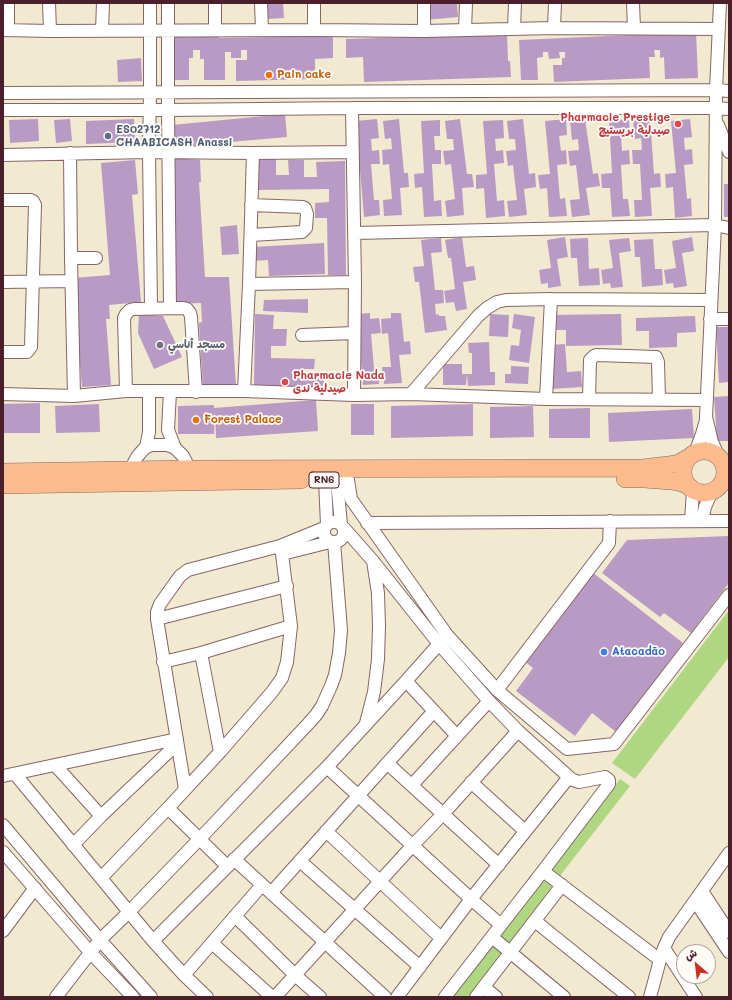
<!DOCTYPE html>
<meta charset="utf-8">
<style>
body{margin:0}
#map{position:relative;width:732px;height:1000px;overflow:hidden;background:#f2e9d1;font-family:Mali,"Playpen Sans Arabic",sans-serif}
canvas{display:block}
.frame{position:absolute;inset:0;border:4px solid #4a1f2b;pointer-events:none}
.north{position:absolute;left:676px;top:944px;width:40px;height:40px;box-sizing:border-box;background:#fdfcf7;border:1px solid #b5a4a5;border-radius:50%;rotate:332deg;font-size:11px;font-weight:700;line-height:16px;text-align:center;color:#4a1f2b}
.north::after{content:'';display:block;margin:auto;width:14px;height:18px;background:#c8321e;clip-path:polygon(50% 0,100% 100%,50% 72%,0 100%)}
</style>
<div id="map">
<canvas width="732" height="1000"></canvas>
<div class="frame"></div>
<div class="north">ش</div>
</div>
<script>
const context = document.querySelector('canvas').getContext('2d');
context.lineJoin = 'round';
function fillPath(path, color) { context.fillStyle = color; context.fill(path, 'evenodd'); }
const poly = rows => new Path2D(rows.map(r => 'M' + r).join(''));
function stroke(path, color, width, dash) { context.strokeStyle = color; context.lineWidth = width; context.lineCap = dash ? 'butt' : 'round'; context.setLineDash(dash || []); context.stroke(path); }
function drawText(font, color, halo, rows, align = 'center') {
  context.font = font + ' Mali,"Playpen Sans Arabic",sans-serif'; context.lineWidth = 3.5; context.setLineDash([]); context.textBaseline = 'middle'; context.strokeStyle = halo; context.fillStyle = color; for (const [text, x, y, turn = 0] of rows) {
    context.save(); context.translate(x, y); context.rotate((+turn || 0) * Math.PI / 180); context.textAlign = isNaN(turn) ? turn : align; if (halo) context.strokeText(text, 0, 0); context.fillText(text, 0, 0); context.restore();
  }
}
fillPath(poly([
 [729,610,729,657,635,779,612,763],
 [620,779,630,786,559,877,550,870],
 [543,880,552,886,510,943,501,936],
 [493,945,502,952,468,997,453,997]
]), '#afd680');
fillPath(poly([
 [266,3,283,3,284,18,267,19],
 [425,3,457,3,458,17,425,20],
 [696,32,698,78,665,79,664,57,660,58,660,50,654,50,655,57,649,57,650,78,554,82,553,65,562,65,562,58,565,58,565,52,559,52,560,58,549,59,548,52,543,52,543,57,537,58,538,80,521,80,519,40],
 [507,34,508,61,510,61,511,77,364,82,363,57,346,58,346,39],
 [219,36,219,38,333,36,333,58,315,59,315,79,236,81,236,60,247,60,247,50,241,50,241,58,231,58,231,52,225,52,225,80,204,80,204,59,200,59,200,50,193,50,193,58,189,58,189,80,173,80,173,37],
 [141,58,142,81,118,82,117,60],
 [285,114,287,137,174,147,172,125],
 [38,119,39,141,10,143,9,120],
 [70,119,72,141,56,143,54,120],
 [134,119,135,142,86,144,86,121],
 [377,119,379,138,371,139,372,151,379,150,380,164,371,164,374,200,379,200,380,215,364,217,356,121],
 [399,119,404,173,408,173,409,187,400,188,402,215,384,216,383,200,392,199,389,164,383,165,382,150,392,149,391,138,385,139,383,121],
 [460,119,467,174,472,174,474,187,462,188,464,215,447,217,445,201,455,199,451,164,445,165,443,151,454,150,453,139,447,139,445,121],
 [523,119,529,174,535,173,536,187,524,189,527,215,509,217,507,201,517,200,513,165,508,166,506,151,516,150,515,139,509,139,507,121],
 [566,119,567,135,559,136,561,151,566,150,567,164,557,165,560,199,565,198,567,216,549,217,547,188,540,189,538,175,550,174,545,121],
 [585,119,593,174,598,173,600,186,586,188,590,215,572,217,570,200,580,199,576,165,570,166,568,151,579,150,578,139,572,140,570,121],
 [629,119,630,136,621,136,622,151,629,150,630,164,621,165,623,199,628,199,630,216,612,217,610,188,602,188,601,174,612,173,609,121],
 [650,119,654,174,660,173,661,187,650,188,652,216,635,217,634,200,642,200,640,164,633,164,632,150,642,150,641,138,635,139,633,120],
 [690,119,692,137,684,138,685,150,692,149,693,164,684,165,687,199,691,198,692,216,675,218,673,187,666,188,665,174,676,173,671,121],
 [440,120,440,136,434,136,435,150,441,150,441,164,432,164,434,201,441,200,442,216,424,217,422,187,415,188,414,174,424,173,421,121],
 [503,120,504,138,495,139,496,151,503,150,504,163,494,164,497,201,504,200,505,216,486,218,484,188,476,189,476,175,487,174,483,121],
 [172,158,200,160,201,182,199,182,205,277,229,277,236,386,203,388,199,323,202,322,201,303,176,304],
 [256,158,276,158,276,175,289,175,288,160,304,160,304,177,317,177,316,162,345,161,346,275,328,275,327,218,315,218,315,203,329,202,329,189,257,190],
 [135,160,138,194,132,195,141,302,109,305,110,319,106,319,111,385,82,387,73,278,110,275,101,163],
 [724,184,729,184,729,217,724,217],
 [237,225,239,254,222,255,220,227],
 [462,237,466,267,474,266,476,280,463,282,467,309,456,311,454,302,446,303,444,291,455,289,451,258,448,258,445,240],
 [565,237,568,257,557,259,561,286,548,288,548,283,541,284,539,270,551,268,547,240],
 [692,237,694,251,682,253,687,286,674,288,673,283,666,284,664,270,676,268,672,241],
 [441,238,442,252,431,253,435,290,443,290,444,303,435,304,436,315,439,314,439,316,445,316,447,330,425,333,419,282,415,282,413,267,424,266,421,240],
 [588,238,589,269,599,268,600,285,579,286,577,258,571,258,570,239],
 [629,238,631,251,619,253,623,287,611,288,610,283,603,284,601,270,613,268,609,240],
 [653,239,655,269,662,269,663,285,642,287,640,257,635,257,634,240],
 [324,243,325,274,269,276,268,260,252,261,252,247],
 [308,299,308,313,263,311,264,300],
 [370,313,370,319,379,318,381,333,371,334,374,368,378,368,379,384,363,385,357,314],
 [391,313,401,313,404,342,410,341,411,354,399,355,402,383,384,384,382,367,391,367,388,333,382,334,381,319,391,318],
 [139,314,163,316,182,357,154,369,138,333],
 [255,314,274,315,273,329,287,329,286,346,271,346,271,358,315,359,314,369,299,369,299,374,324,375,324,391,266,388,266,386,254,385],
 [490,314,509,315,508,337,489,336],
 [514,314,535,317,529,363,509,360,511,345,519,346,521,330,512,328],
 [621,314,622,345,566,346,566,330,551,330,551,315],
 [695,316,696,332,677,333,677,347,649,348,649,331,636,331,636,318],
 [716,327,729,327,729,382,719,383],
 [489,342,490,372,495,372,495,385,468,386,467,374,472,374,472,353,469,353,468,343],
 [565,344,567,372,581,371,582,387,551,389,549,345],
 [443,364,462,364,462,374,467,374,466,385,443,385],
 [511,366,529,367,528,384,505,383,505,374,511,374],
 [729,396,729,441,717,441,714,397],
 [316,400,318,431,216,438,215,412,214,434,178,434,178,406,214,405,214,408],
 [40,403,40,433,3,433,3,404],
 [99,404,100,432,56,433,55,406],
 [351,404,374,404,374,435,351,435],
 [473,404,473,436,391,438,391,406],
 [533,406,534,437,490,438,490,407],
 [590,408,590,438,549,438,549,409],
 [692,409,694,438,609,442,608,413],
 [729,536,729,583,691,633,664,613,660,617,602,573,627,540],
 [592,572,683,643,616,732,592,713,575,736,516,691,533,668,524,661]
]), '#b99ac5');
const minor = poly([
 [8,3,8,30],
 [49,3,50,31],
 [150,3,150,92,149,152,151,308],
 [168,3,168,110,170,308],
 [215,3,215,30],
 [261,3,262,30],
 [314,3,314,30],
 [633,3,634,28],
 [554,28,555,3],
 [514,29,515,3],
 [3,30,50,31,314,30,424,31,554,28,719,29],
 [465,30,466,3],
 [102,31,103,3],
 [424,31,424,3],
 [3,93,716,90,729,91],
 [352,108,355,282,354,395],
 [3,110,168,110,352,108,715,108,729,109],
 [718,125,729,152],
 [70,153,71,258,74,396],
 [3,155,149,152,253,153,353,152],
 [3,200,30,200,33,201,35,205,31,347,27,352,3,352],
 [354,233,715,225,729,228],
 [251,235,302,232,306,228,307,214,305,208,303,207,251,205],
 [71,258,96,258],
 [3,282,71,281],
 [249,284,355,282],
 [710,319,729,319],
 [302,335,354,333],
 [126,391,124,318,126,314,130,310,134,309,183,308,187,309,190,313,191,317,196,392],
 [244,391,249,284,253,153],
 [170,392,168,430,175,448],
 [3,394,74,396,126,391,244,391,354,395,411,394,546,399,707,400],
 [411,394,478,316,487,308,497,302,506,300,551,299,711,300],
 [546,399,551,299],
 [589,399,590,360,594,356,597,355,656,357,658,362,659,399],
 [146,447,149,432,149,392],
 [695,453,702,434,706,420],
 [718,455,712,442,706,417,715,225,716,90,720,3],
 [130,470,137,457,142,451,146,447,152,445,167,445,175,448,183,456,190,469],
 [325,480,327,525],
 [337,480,341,525],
 [348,480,351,499,447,635,497,690,567,749,614,744,729,595],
 [691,521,692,506,693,489],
 [702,521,705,507,712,491],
 '324 532a10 10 0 1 1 20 0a10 10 0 1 1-20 0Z',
 [367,523,729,521],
 [344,528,373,561,439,644,489,701,518,731,569,777,573,780,579,782,605,777,609,780,609,784,543,871,445,997],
 [282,554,330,542],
 [157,619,287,586],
 [201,653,220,752],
 [163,662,201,653,291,626],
 [406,681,457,736],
 [497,690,609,543,610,521],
 [366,723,374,692,378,659,379,626,378,593,373,561],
 [387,763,499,865],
 [55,765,101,816],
 [327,767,471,899,501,925],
 [15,774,153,941,184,975,207,997],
 [3,776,177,739],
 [471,782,525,831],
 [412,785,489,701],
 [185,789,157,619,157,612,160,604,180,576,188,570,280,546,324,528],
 [168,808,227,866],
 [3,825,100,940,151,997],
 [326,831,441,938],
 [73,845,101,816,177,744],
 [3,852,90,952,133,997],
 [234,859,385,997],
 [300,861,420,967],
 [543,871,660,960],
 [101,878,168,808,220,752,272,692,282,678,287,662,291,626,282,554,280,546],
 [702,891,729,932],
 [271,893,434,711],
 [695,901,729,952],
 [235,916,295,975,320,997],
 [535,921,629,997],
 [3,931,35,888],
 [492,937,564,997],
 [153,941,327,767,406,681,439,644],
 [212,943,272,997],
 [664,948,696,997],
 [184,975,262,885],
 [484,987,496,997],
 [56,997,100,940,129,912,209,829,308,724,316,715,322,706,331,686,335,675,339,653,340,642,341,630,334,542],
 [275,997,413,845,443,814,518,731],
 [397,997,471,899,569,777],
 [476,997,562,885],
 [650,997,660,960,664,948,669,937,729,853]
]);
const highway = poly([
 '683 472a21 21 0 1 1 42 0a21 21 0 1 1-42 0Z',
 [3,472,190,469,643,468,668,465,679,463,689,457],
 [625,479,644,479,671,481,682,483,690,487],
 [3,485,301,480]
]);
stroke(minor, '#856665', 14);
stroke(highway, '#856665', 18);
stroke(minor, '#fff', 12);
stroke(highway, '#fbbb8d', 17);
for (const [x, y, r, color] of [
 [269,75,4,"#e8710a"],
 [678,124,4,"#e0444e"],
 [108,136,4,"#5c6f8a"],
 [160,345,4,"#6b7280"],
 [285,382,4,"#e0444e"],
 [196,420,4,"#e8710a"],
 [604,652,4,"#3f7fe0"]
]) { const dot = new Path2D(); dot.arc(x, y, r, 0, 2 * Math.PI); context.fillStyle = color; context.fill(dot); stroke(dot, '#fdfcf7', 1.5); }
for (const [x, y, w] of [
 [324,480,30]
]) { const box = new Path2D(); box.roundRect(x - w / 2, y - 8, w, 16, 3); context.fillStyle = '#fdfcf7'; context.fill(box); stroke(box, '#4a1f2b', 1); }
drawText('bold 10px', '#4a1f2b', null, [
 ["RN6",324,480]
]);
drawText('bold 11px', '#c56008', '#fdfcf7', [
 ["Pain cake",277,75],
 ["Forest Palace",204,420]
], 'left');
drawText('bold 11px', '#be3a42', '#fdfcf7', [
 ["Pharmacie Prestige",670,118],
 ["صيدلية بريستيج",670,131],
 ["Pharmacie Nada",293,376,"left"],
 ["صيدلية ندى",293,389,"left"]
], 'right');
drawText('bold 11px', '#4e5e75', '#fdfcf7', [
 ["ES02712",116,130],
 ["CHAABICASH Anassi",116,143]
], 'left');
drawText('bold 11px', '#5b616d', '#fdfcf7', [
 ["مسجد أناسي",168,345]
], 'left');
drawText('bold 11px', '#366cbe', '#fdfcf7', [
 ["Atacadão",612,652]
], 'left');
</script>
